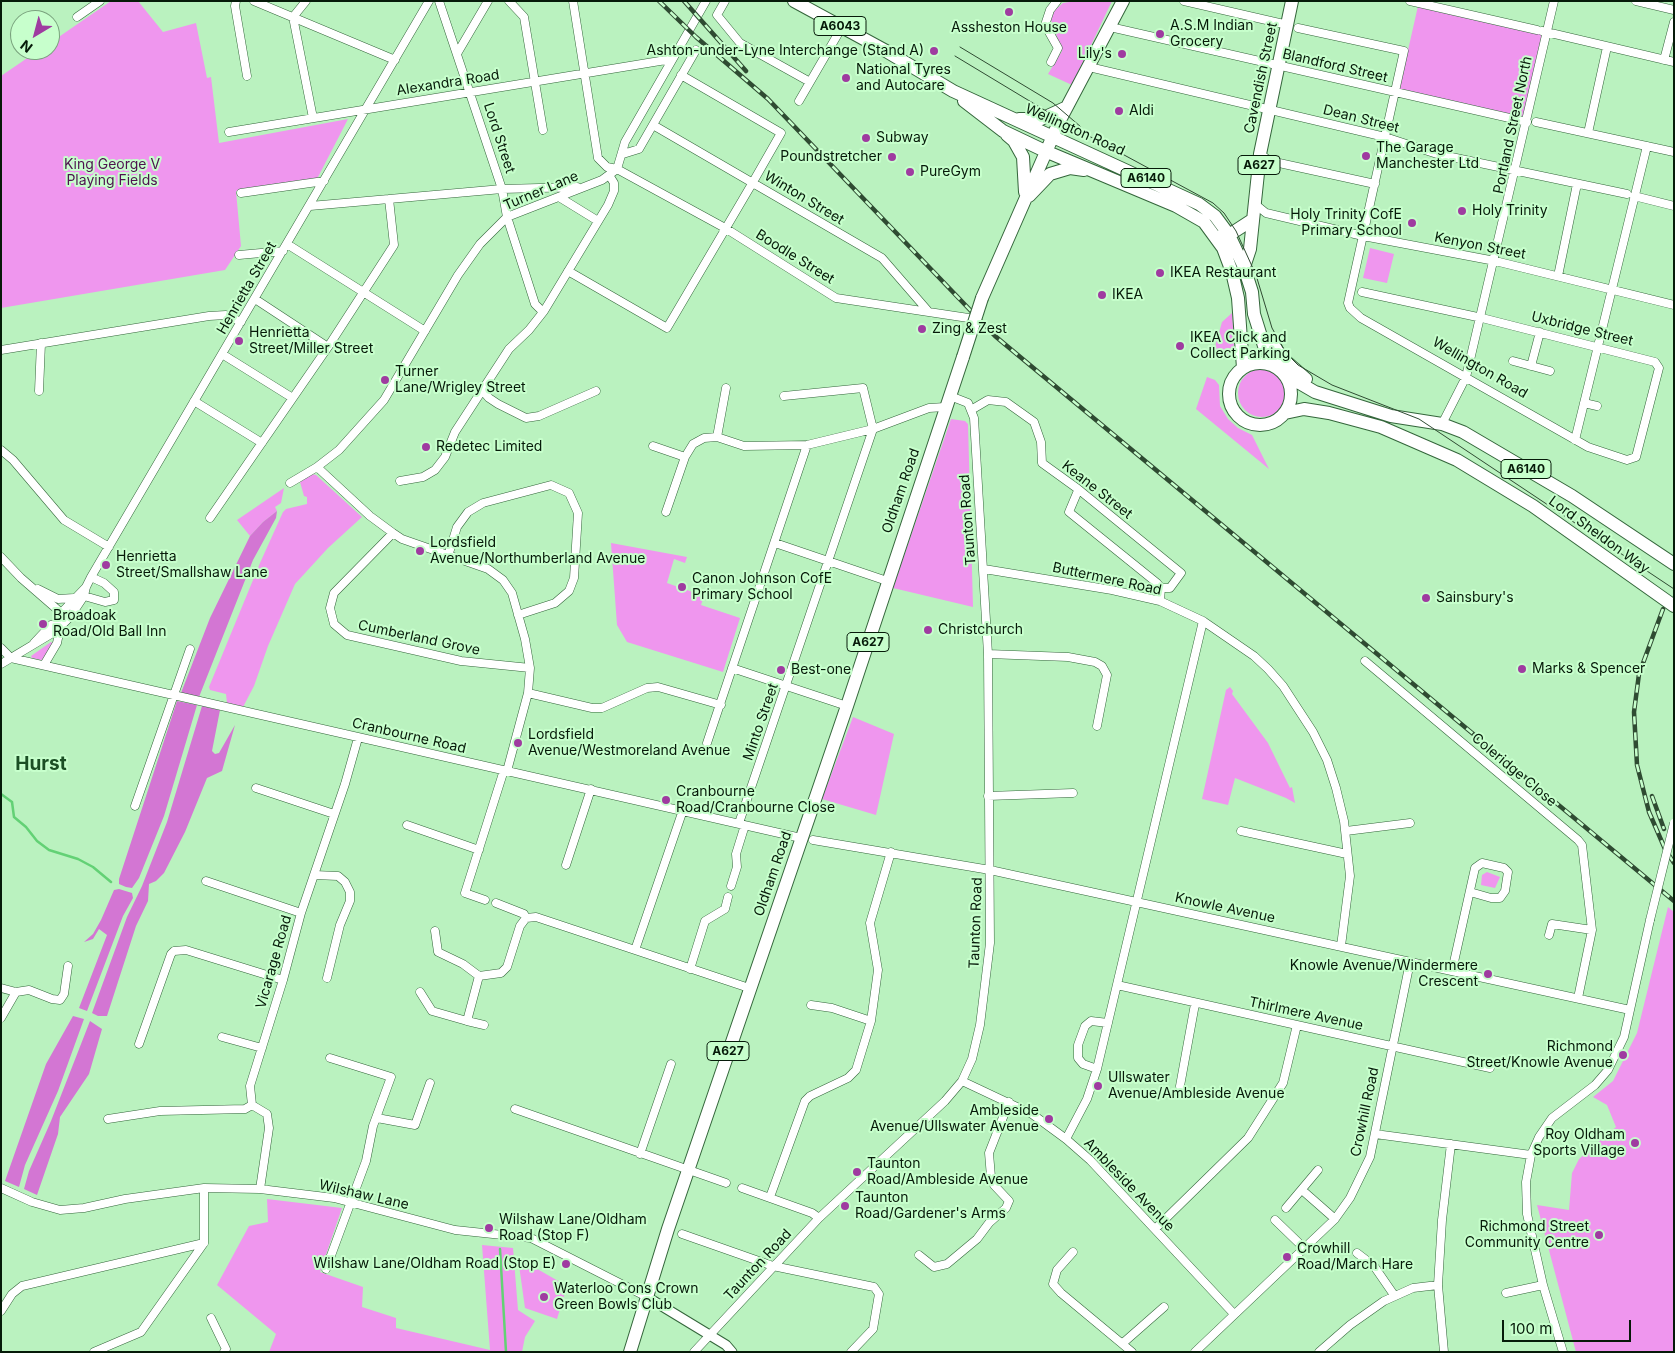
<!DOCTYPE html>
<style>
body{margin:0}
#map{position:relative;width:1675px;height:1353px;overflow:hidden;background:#baf2bf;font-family:Inter,sans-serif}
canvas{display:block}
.frame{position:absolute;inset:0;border:2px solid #061a09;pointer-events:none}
.north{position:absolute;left:10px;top:10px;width:50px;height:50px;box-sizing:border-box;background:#c7ffcc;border:1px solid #7aa37e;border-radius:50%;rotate:217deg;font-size:14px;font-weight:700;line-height:20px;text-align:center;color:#061a09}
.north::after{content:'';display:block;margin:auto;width:18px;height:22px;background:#9f3ba0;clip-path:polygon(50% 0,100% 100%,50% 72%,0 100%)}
.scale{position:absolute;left:1502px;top:1320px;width:129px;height:22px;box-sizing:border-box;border:2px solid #061a09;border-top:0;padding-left:6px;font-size:15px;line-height:18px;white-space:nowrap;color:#061a09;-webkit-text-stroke:4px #c7ffcc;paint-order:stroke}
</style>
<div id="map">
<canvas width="1675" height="1353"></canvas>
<div class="frame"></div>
<div class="north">N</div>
<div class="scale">100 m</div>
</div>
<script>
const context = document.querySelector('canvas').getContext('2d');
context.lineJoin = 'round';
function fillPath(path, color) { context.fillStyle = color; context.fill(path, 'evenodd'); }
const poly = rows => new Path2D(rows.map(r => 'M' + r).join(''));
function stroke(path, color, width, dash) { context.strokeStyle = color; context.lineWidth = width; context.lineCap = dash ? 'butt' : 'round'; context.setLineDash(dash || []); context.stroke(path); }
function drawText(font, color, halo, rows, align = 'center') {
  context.font = font + ' Inter,sans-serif'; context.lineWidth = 4; context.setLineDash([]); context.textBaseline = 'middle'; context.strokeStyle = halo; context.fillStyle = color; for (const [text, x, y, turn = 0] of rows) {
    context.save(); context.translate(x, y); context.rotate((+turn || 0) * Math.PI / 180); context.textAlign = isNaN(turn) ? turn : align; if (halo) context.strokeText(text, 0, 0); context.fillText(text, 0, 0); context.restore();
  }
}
fillPath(poly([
 [111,1,138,1,163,32,196,23,207,78,211,77,219,143,348,119,317,179,236,191,241,246,225,270,1,308,1,76,39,50,50,50,50,43],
 [1076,1,1112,1,1072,85,1048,74,1062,51,1051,20,1054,11,1063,3],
 [1418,6,1546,35,1525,119,1399,90],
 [1370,248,1394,254,1387,283,1363,278],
 [1232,313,1234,341,1233,356,1213,354,1222,322],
 '1238 393a24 24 0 1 1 48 0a24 24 0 1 1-48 0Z',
 [1207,377,1215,380,1219,385,1220,406,1228,419,1238,428,1252,435,1269,469,1196,409],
 [951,419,965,421,968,424,973,607,893,588],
 [312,474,316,475,362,517,328,548,295,584,268,646,254,686,243,707,227,703,226,694,210,690,209,687,260,563,283,512,286,509,307,504,307,497,304,496,300,482],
 [284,488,281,503,275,507,277,511,263,522,250,536,237,520],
 [611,543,687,557,685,563,674,559,667,583,704,596,701,605,740,618,723,672,627,642,617,625],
 [51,642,53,643,44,659,41,660,32,658,31,656],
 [1230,687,1233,691,1232,694,1268,743,1290,788,1292,787,1295,803,1286,798,1235,778,1228,805,1202,799,1226,690],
 [853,717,894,734,876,815,822,799],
 [1487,872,1500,877,1495,888,1481,885,1482,875],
 [1668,907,1674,912,1674,1352,1576,1352,1537,1205,1569,1210,1572,1173,1579,1159,1616,1127,1607,1105,1593,1097,1613,1081,1637,1033],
 [267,1199,342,1208,320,1272,363,1287,362,1307,396,1318,396,1328,490,1350,482,1245,513,1248,518,1310,535,1321,525,1337,522,1352,269,1352,276,1334,217,1285,249,1226,268,1222],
 [518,1258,567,1286,557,1319,525,1308]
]), '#ef96ee');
fillPath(poly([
 [277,511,276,518,253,560,199,697,181,693,210,618,250,536,263,522],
 [177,701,197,705,164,816,139,878,132,888,126,887,119,884,119,879],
 [202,706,220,710,212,751,215,754,219,753,235,725,222,771,207,778,185,832,164,873,156,881,149,884,148,901,136,926,107,1016,98,1016,92,1013,127,917,142,886,167,822],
 [119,889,132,893,133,898,123,916,87,1011,79,1008,107,935,99,929,93,939,84,942,93,934,101,920,114,890],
 [73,1016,84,1019,58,1091,25,1165,19,1187,5,1181,46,1064],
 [90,1021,102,1029,89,1074,60,1117,58,1134,37,1195,24,1189,29,1171,51,1121]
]), '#d376d3');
stroke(poly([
 [1,794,12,802,14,817,26,827,37,841,49,850,78,859,93,867,111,882],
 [500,1249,506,1352]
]), '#63d175', 2.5);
const minor = poly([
 [236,1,235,6,247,76],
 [254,1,395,60],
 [306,1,293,17,313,118],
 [439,1,502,189,507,217,535,304,541,310,544,311,608,205,614,191,614,183,609,175],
 [509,1,524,17,543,130],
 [573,1,598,158,607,167,617,169,725,228,836,298,975,319],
 [725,1,717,15,740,43,810,82],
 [1184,1,1288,25],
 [1410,1,1537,30],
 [1636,1,1674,10],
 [77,17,100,1],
 [1110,27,1527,122],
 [1298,28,1404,51,1348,303,1350,308,1361,318,1588,447,1627,460,1636,457,1659,368,1655,362,1482,318,1362,292],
 [1542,31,1674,62],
 [458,52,488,1],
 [1664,60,1674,22],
 [1051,62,1058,48,1049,32,1046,22,1050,10,1057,1],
 [1089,67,1385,137,1437,154,1627,194],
 [799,101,842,27],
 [1536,122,1674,152],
 [653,125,882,258,928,311],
 [229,132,672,59],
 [1588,133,1607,47],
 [623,154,639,149,696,50],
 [1260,154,1270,161,1375,184],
 [241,193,324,181],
 [1634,196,1674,206],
 [559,197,598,221],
 [1255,204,1266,213,1363,236,1495,261,1674,305],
 [310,206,502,189,577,187],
 [287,244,425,331],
 [239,255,283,251],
 [568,271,667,328,753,182,781,133,681,75],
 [1558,276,1577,184],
 [255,299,328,347],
 [1,350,209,316,226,315,241,322],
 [222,354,291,397],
 [1513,361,1550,371],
 [1531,366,1540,332],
 [482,390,489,398,498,404,526,418,539,416,596,391],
 [39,391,41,343],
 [194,401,262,443],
 [1584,403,1597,406],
 [971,410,988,400,1006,402,1034,422,1041,442,1042,463,1078,489,1181,573,1170,588,1161,588],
 [1442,424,1466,377,1554,1],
 [717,437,726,388],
 [1575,440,1647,146],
 [653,446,685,457],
 [1,450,13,460,64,520,109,547],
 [317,467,370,516,393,533,402,539,488,569,503,580,512,593,525,639,530,668,528,693,507,771],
 [400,481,423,477,435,470,445,457,455,432,509,349,529,330,544,311],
 [290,483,317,467,339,450,384,400,458,275,480,244,507,217,602,180,617,169,625,142,706,1],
 [1077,493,1069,512,1157,583,1161,588,1160,601],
 [666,512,685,457,693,444,704,438,717,437,744,446,807,445,873,429,929,408,945,407],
 [210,518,328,347,394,245,389,199],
 [393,533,334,593,330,608,334,624,347,635,461,661,530,668],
 [775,543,887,581],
 [448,556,457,527,468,512,483,503,551,485,569,493,578,513,574,578,569,591,555,603,518,615],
 [1,557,21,578,59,611,62,623],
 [984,569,1112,590,1160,601,1203,621,1254,656,1268,669,1283,686,1313,732,1327,760,1336,788,1344,821,1350,876,1341,946],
 [38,589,58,599,74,598],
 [84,596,105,602,114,600,114,592,104,583,91,577],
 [34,643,51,625,62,623],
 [1,648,11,658],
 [988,654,1068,657,1095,662,1102,666,1107,675,1097,726],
 [11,658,801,838],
 [1365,661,1578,840,1582,845,1592,930,1578,998],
 [1,664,56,631,70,617,84,596,86,587,91,577,429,1],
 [44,665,57,643,64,610,86,587],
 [732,668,847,706],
 [528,693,592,708,602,708,647,688,658,687,721,705],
 [707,743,807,445],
 [256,788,334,814],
 [988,796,1073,793],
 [135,806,190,649],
 [739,823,873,429,863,388,784,396],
 [407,825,479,850],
 [1241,831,1347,854],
 [1346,831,1410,823],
 [813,840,990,870,1630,1010],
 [566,865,591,789],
 [314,875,338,876,345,882,350,892,350,901,340,925,327,978],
 [206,881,301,913],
 [731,886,737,867,736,854,745,825],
 [485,900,465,893,504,770],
 [496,903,524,914,526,918,536,917,749,988],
 [435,931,438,952,463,964,479,976],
 [1549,935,1552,924,1592,930],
 [635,950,683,810],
 [690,969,705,921,725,909,728,897],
 [1452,971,1475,868,1482,863,1504,868,1508,872,1505,891,1500,898,1491,898,1470,892],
 [1117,985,1490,1068],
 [1,988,16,992,29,990,52,999,60,1000,64,994,68,966],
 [420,992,432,1011,467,1021,479,976,501,973,507,967,520,926,526,918],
 [811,1005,832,1008,871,1021],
 [1,1018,16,992],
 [467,1021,484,1025],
 [222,1037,262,1048],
 [139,1044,171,954,174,951,186,950,283,980],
 [1097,1069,1083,1064,1078,1058,1078,1045,1085,1026,1091,1021,1108,1023],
 [962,1081,1032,1114,1066,1139,1090,1160,1234,1314],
 [1180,1086,1195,1004],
 [515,1109,726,1183],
 [377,1118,415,1125,430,1083],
 [108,1119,160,1111,245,1109,252,1105],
 [1375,1134,1531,1155],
 [1066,1139,1087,1099,1097,1069,1203,621],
 [640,1154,671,1064],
 [1,1188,32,1202,60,1210,84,1208,125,1199,204,1188,260,1189,334,1198,455,1230,531,1238,647,1297],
 [742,1188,812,1213,819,1218],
 [260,1189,269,1128,267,1114,252,1105,250,1086,283,980,301,913,345,784,358,738],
 [1302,1190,1335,1219],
 [770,1197,805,1101,810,1096,848,1078,856,1070,871,1021,878,970,870,923,891,852],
 [1286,1208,1318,1170],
 [1275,1220,1304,1248],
 [1155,1229,1248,1138,1283,1083,1297,1025],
 [682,1234,773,1266,874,1287,879,1294,873,1329,851,1352],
 [1073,1252,1057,1270,1053,1284,1061,1293,1132,1352],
 [1357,1253,1374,1266,1394,1295],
 [919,1255,934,1267,947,1264,977,1239,989,1223,1006,1208,1009,1201,994,1185,991,1177,989,1153,1009,1102],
 [326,1269,366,1161,373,1126,391,1077,330,1058],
 [1506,1293,1543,1285],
 [1,1311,12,1294,22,1286,204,1243],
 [211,1318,226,1349,224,1352],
 [1123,1343,1164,1307],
 [94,1352,141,1332,204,1243,204,1188],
 [694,1352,819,1218,945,1101,962,1081,972,1059,980,1025,990,943,988,654,974,418,968,403,950,396],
 [1195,1352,1335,1219,1350,1198,1370,1157,1410,962],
 [1319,1352,1350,1325,1384,1301,1413,1288,1438,1285],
 [1444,1352,1438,1285,1442,1220,1451,1144],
 [1563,1352,1543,1285,1527,1214,1526,1182,1531,1155,1539,1137,1552,1118,1595,1085,1608,1070,1624,1037,1650,920]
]);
const tertiary = poly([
 [647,1297,726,1345,732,1352]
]);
const trunk = poly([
 [794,1,886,51,953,91,1199,204,1215,216,1229,235,1244,267,1252,292,1254,314,1264,346,1279,369],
 [964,101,1003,131,1045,151,1176,206,1204,222,1223,248,1232,272,1238,298,1243,368],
 [1019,119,1041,119,1065,108],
 [1007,135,1014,141,1023,157,1025,192],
 [1029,196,1050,174,1070,168,1084,170],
 [1221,236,1229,235,1252,220],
 [1244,267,1250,249,1260,154,1292,1],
 [982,298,1060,120,1123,1],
 [1275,347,1282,358,1306,379],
 '1229 394a31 31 0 1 1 62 0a31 31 0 1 1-62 0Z',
 [1284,374,1315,392,1391,416,1442,424,1463,432,1572,496,1674,564],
 [1285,413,1304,409,1329,413,1381,427,1457,460,1533,506,1674,606],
 [630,1352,668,1229,847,706,963,357]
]);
stroke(minor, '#34663b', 9);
stroke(tertiary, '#34663b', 11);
stroke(trunk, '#34663b', 14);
stroke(minor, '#fff', 8);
stroke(tertiary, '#fff', 9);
stroke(trunk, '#fff', 12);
stroke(poly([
 [960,47,1053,103,1081,127],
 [955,56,1076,129,1213,203,1224,213,1236,231,1256,275,1272,328,1286,353,1298,365,1332,385,1419,419,1674,589]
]), '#2f4b32', 1);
const rail = poly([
 [659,1,696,37,768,99,995,336,1674,901],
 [684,1,746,71],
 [1663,609,1639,674,1634,712,1637,765,1649,812,1665,849,1674,863],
 [1652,796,1664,829]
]);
stroke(rail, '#2f4b32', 4.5);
stroke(rail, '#c7ffcc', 2.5, [8]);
const minorBridge = poly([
 [1650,920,1674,823]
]);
const trunkBridge = poly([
 [963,357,982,298]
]);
stroke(minorBridge, '#34663b', 9, []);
stroke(trunkBridge, '#34663b', 14, []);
stroke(minorBridge, '#fff', 8);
stroke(trunkBridge, '#fff', 12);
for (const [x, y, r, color] of [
 [1009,12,5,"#9f3ba0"],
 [1160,34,5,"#9f3ba0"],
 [934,51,5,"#9f3ba0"],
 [1122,54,5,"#9f3ba0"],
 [846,78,5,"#9f3ba0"],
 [1119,111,5,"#9f3ba0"],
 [866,138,5,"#9f3ba0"],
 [1366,156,5,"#9f3ba0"],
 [892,157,5,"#9f3ba0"],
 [910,172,5,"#9f3ba0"],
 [1462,211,5,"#9f3ba0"],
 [1412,223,5,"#9f3ba0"],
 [1160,273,5,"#9f3ba0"],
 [1102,295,5,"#9f3ba0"],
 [922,329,5,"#9f3ba0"],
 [239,341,5,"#9f3ba0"],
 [1180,346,5,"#9f3ba0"],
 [385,380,5,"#9f3ba0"],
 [426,447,5,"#9f3ba0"],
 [420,551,5,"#9f3ba0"],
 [106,565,5,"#9f3ba0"],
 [682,587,5,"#9f3ba0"],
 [1426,598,5,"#9f3ba0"],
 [43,624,5,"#9f3ba0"],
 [928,630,5,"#9f3ba0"],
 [1522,669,5,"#9f3ba0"],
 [781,670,5,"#9f3ba0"],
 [518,743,5,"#9f3ba0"],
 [666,800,5,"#9f3ba0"],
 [1488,974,5,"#9f3ba0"],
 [1623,1055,5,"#9f3ba0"],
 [1098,1086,5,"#9f3ba0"],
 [1049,1119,5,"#9f3ba0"],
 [1635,1143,5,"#9f3ba0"],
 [857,1172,5,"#9f3ba0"],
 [845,1206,5,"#9f3ba0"],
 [489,1228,5,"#9f3ba0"],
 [1599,1235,5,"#9f3ba0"],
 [1287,1257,5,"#9f3ba0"],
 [566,1264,5,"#9f3ba0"],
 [544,1297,5,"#9f3ba0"]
]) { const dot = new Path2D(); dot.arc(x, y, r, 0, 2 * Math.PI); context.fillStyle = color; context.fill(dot); stroke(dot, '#c7ffcc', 2); }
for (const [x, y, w] of [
 [840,26,52],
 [1259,165,42],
 [1146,178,50],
 [1526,469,50],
 [868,642,42],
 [728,1051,42]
]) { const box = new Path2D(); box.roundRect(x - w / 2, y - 9.5, w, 19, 4); context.fillStyle = '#c7ffcc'; context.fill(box); stroke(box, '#061a09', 1); }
drawText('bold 12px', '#061a09', null, [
 ["A6043",840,26],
 ["A627",1259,165],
 ["A6140",1146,178],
 ["A6140",1526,469],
 ["A627",868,642],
 ["A627",728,1051]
]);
drawText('14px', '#061a09', '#c7ffcc', [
 ["A.S.M Indian",1170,26],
 ["Grocery",1170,42],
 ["Assheston House",1009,28,"center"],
 ["Ashton-under-Lyne Interchange (Stand A)",924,51,"right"],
 ["Lily's",1112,54,"right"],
 ["National Tyres",856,70],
 ["and Autocare",856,86],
 ["Aldi",1129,111],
 ["Subway",876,138],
 ["The Garage",1376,148],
 ["Manchester Ltd",1376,164],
 ["Poundstretcher",882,157,"right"],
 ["PureGym",920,172],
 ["Holy Trinity",1472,211],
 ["Holy Trinity CofE",1402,215,"right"],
 ["Primary School",1402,231,"right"],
 ["IKEA Restaurant",1170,273],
 ["IKEA",1112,295],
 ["Zing & Zest",932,329],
 ["Henrietta",249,333],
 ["Street/Miller Street",249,349],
 ["IKEA Click and",1190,338],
 ["Collect Parking",1190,354],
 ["Turner",395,372],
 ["Lane/Wrigley Street",395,388],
 ["Redetec Limited",436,447],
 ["Lordsfield",430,543],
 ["Avenue/Northumberland Avenue",430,559],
 ["Henrietta",116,557],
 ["Street/Smallshaw Lane",116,573],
 ["Canon Johnson CofE",692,579],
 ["Primary School",692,595],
 ["Sainsbury's",1436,598],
 ["Broadoak",53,616],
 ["Road/Old Ball Inn",53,632],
 ["Christchurch",938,630],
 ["Marks & Spencer",1532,669],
 ["Best-one",791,670],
 ["Lordsfield",528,735],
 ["Avenue/Westmoreland Avenue",528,751],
 ["Cranbourne",676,792],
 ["Road/Cranbourne Close",676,808],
 ["Knowle Avenue/Windermere",1478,966,"right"],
 ["Crescent",1478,982,"right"],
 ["Richmond",1613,1047,"right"],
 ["Street/Knowle Avenue",1613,1063,"right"],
 ["Ullswater",1108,1078],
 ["Avenue/Ambleside Avenue",1108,1094],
 ["Ambleside",1039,1111,"right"],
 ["Avenue/Ullswater Avenue",1039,1127,"right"],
 ["Roy Oldham",1625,1135,"right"],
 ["Sports Village",1625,1151,"right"],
 ["Taunton",867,1164],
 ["Road/Ambleside Avenue",867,1180],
 ["Taunton",855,1198],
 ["Road/Gardener's Arms",855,1214],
 ["Wilshaw Lane/Oldham",499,1220],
 ["Road (Stop F)",499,1236],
 ["Richmond Street",1589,1227,"right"],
 ["Community Centre",1589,1243,"right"],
 ["Crowhill",1297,1249],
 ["Road/March Hare",1297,1265],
 ["Wilshaw Lane/Oldham Road (Stop E)",556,1264,"right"],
 ["Waterloo Cons Crown",554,1289],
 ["Green Bowls Club",554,1305]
], 'left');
drawText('14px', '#061a09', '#c7ffcc', [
 ["Blandford Street",1335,66,13],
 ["Cavendish Street",1261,78,-78],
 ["Alexandra Road",448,83,-9],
 ["Dean Street",1361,119,14],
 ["Portland Street North",1513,125,-78],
 ["Wellington Road",1075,130,24],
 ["Lord Street",499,138,72],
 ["Turner Lane",541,191,-23],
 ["Winton Street",804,198,31],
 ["Kenyon Street",1480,246,11],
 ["Boodle Street",795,257,32],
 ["Henrietta Street",247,288,-60],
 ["Uxbridge Street",1582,329,14],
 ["Wellington Road",1480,368,30],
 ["Keane Street",1097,490,38],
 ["Oldham Road",901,491,-71],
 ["Taunton Road",968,520,-94],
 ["Lord Sheldon Way",1599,535,36],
 ["Buttermere Road",1107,579,12],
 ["Cumberland Grove",419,638,12],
 ["Minto Street",761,722,-71],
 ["Cranbourne Road",409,736,13],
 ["Coleridge Close",1514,770,40],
 ["Oldham Road",773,874,-71],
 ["Knowle Avenue",1225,908,12],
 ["Taunton Road",976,923,-88],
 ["Vicarage Road",274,962,-74],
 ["Thirlmere Avenue",1306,1014,12],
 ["Crowhill Road",1365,1112,-78],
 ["Ambleside Avenue",1129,1185,46],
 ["Wilshaw Lane",364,1195,13],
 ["Taunton Road",758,1265,-47]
]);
drawText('14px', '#4e134f', '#c7ffcc', [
 ["King George V",112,165],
 ["Playing Fields",112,181]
]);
drawText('bold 19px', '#1b4e24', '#c7ffcc', [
 ["Hurst",41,764]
]);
</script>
